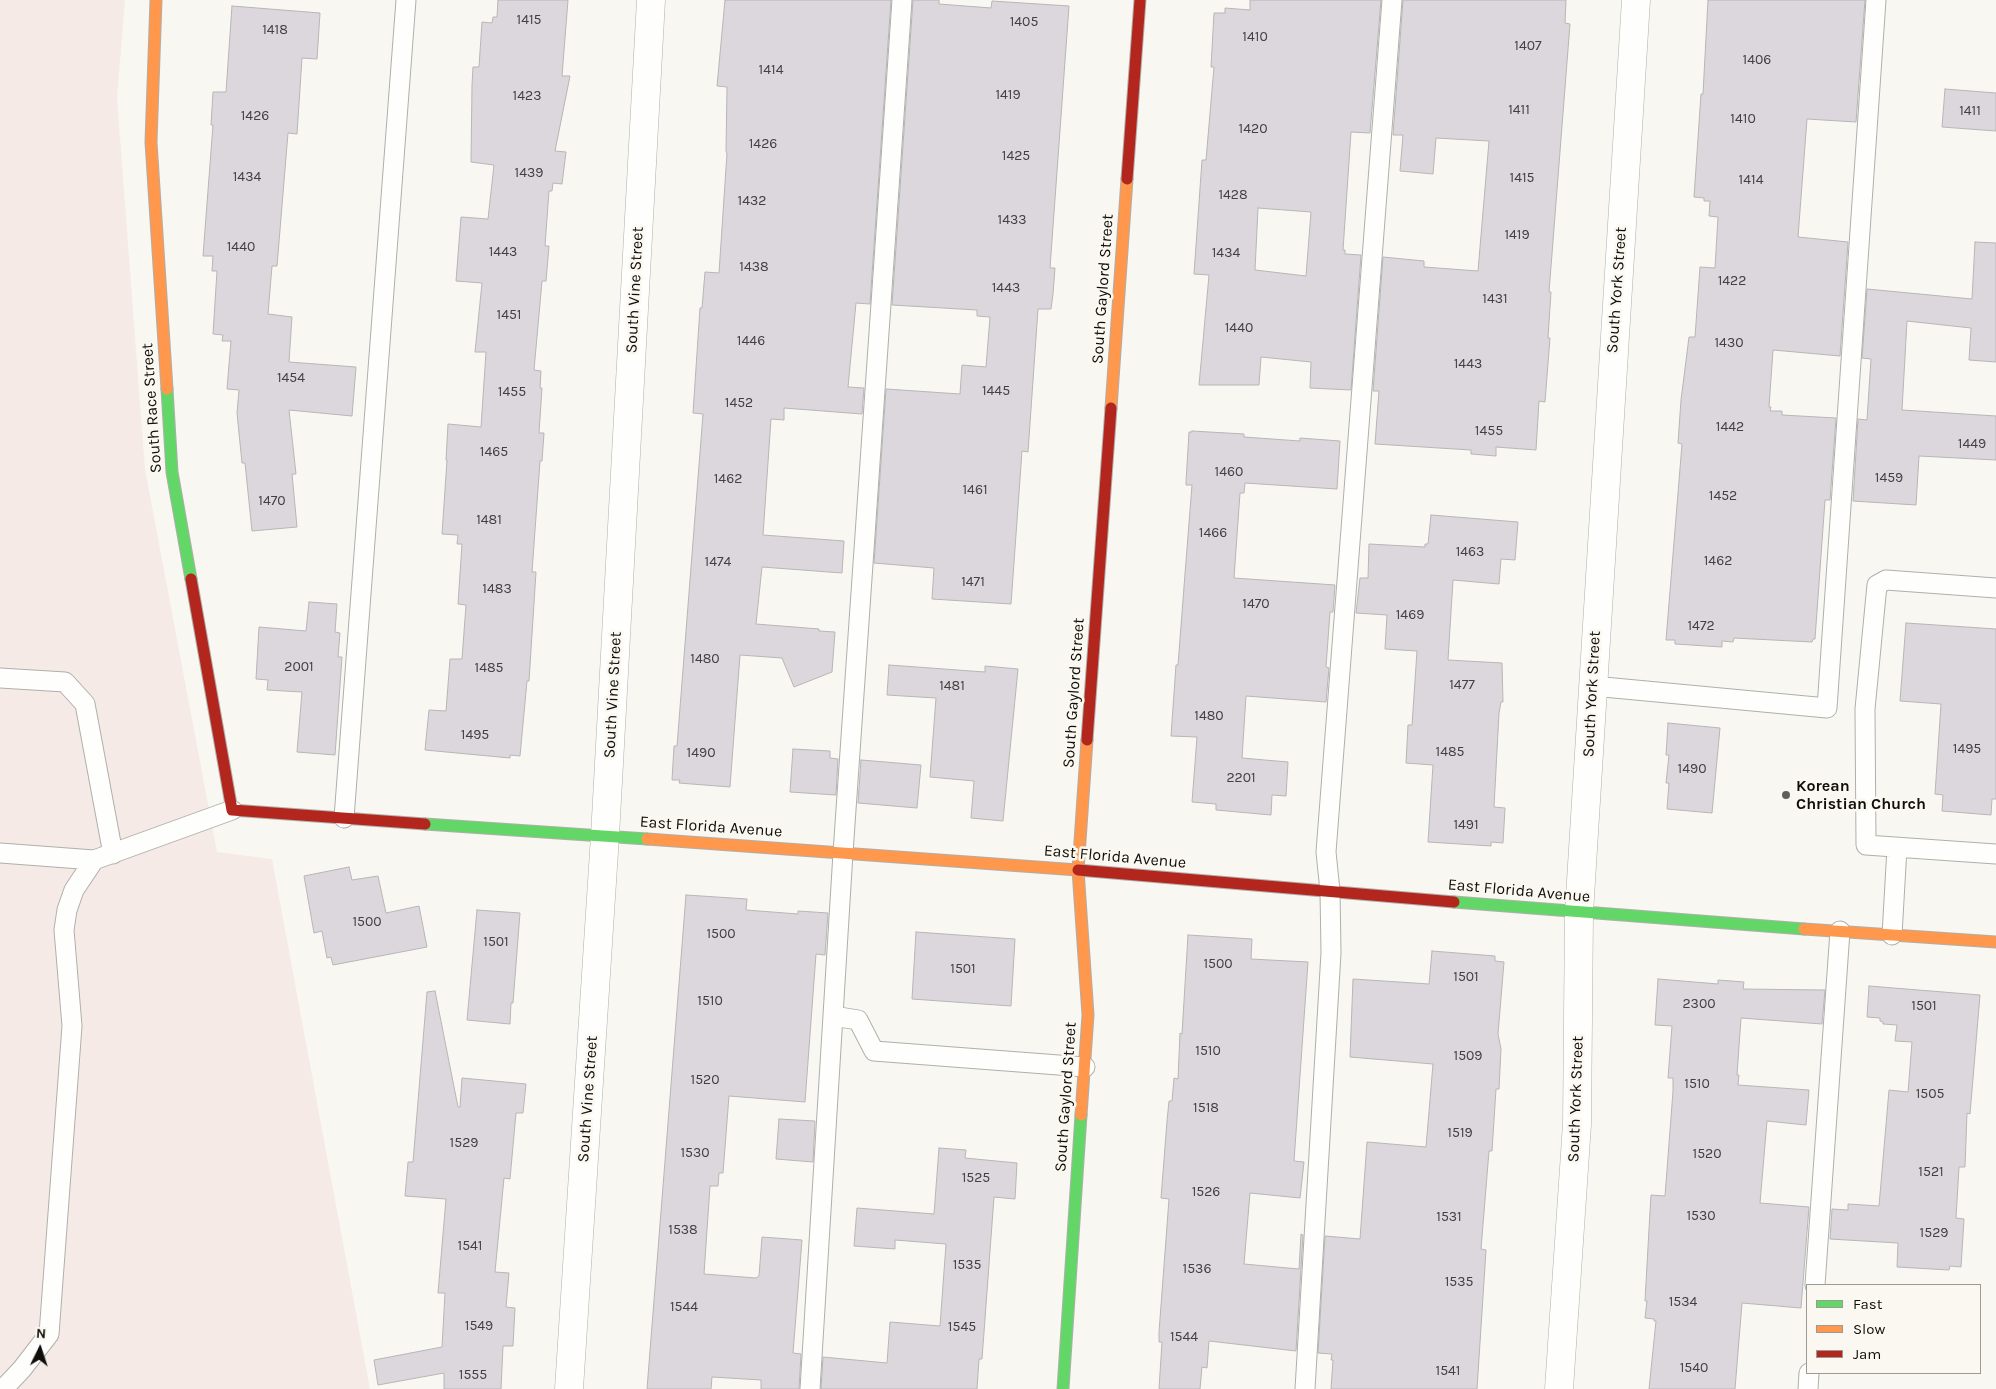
<!DOCTYPE html>
<style>
body{margin:0}
#map{position:relative;width:1996px;height:1389px;overflow:hidden;background:#f8f7f2;font-family:Karla,sans-serif}
canvas{display:block}
.legend{position:absolute;left:1806px;top:1284px;width:175px;height:90px;box-sizing:border-box;background:#faf8f0;border:1px solid #9c9a94;margin:0;padding:6px 9px;list-style:none;font-size:15px;color:#0f0e0b}
.legend li{display:flex;align-items:center;gap:10px;height:25px}
.legend b{width:25px;border:1px solid #9c9a94}
.north{position:absolute;left:15px;top:1324px;width:50px;height:50px;-webkit-text-stroke:4px #faf8f0;paint-order:stroke;rotate:4deg;font-size:14px;font-weight:700;line-height:20px;text-align:center;color:#0f0e0b}
.north::after{content:'';display:block;margin:auto;width:18px;height:22px;background:#0f0e0b;clip-path:polygon(50% 0,100% 100%,50% 72%,0 100%)}
</style>
<div id="map">
<canvas width="1996" height="1389"></canvas>
<ul class="legend">
<li><b style="height:6px;background:#63d668"></b>Fast</li>
<li><b style="height:6px;background:#ff974d"></b>Slow</li>
<li><b style="height:6px;background:#b3261e"></b>Jam</li>
</ul>
<div class="north">N</div>
</div>
<script>
const context = document.querySelector('canvas').getContext('2d');
context.lineJoin = 'round';
function fillPath(path, color) { context.fillStyle = color; context.fill(path, 'evenodd'); }
const poly = rows => new Path2D(rows.map(r => 'M' + r).join(''));
function stroke(path, color, width, dash) { context.strokeStyle = color; context.lineWidth = width; context.lineCap = dash ? 'butt' : 'round'; context.setLineDash(dash || []); context.stroke(path); }
function drawText(font, color, halo, rows, align = 'center') {
  context.font = font + ' Karla,sans-serif'; context.lineWidth = 5; context.setLineDash([]); context.textBaseline = 'middle'; context.strokeStyle = halo; context.fillStyle = color; for (const [text, x, y, turn = 0] of rows) {
    context.save(); context.translate(x, y); context.rotate((+turn || 0) * Math.PI / 180); context.textAlign = isNaN(turn) ? turn : align; if (halo) context.strokeText(text, 0, 0); context.fillText(text, 0, 0); context.restore();
  }
}
fillPath(poly([
 [0,0,125,0,117,98,145,469,217,852,272,859,370,1389,0,1389]
]), '#f6eae6');
const building = poly([
 [498,0,568,0,562,76,570,76,555,151,566,152,562,184,553,183,552,191,549,191,545,246,549,246,546,281,542,281,534,370,541,371,540,388,542,388,539,433,544,433,542,461,540,461,532,572,536,572,529,681,527,681,520,756,510,755,510,758,425,750,429,710,446,711,450,659,462,659,466,605,458,604,462,544,457,544,458,535,442,534,447,460,446,460,448,424,481,427,486,352,475,352,482,283,456,281,461,217,488,219,494,165,471,162,472,85,473,67,479,67,482,22,492,23,493,17,497,17,498,0],
 [725,0,891,0,870,304,856,303,848,387,864,388,862,414,784,408,784,420,771,419,763,535,844,541,842,573,762,567,756,624,819,629,819,631,835,632,832,672,794,687,782,658,740,655,730,787,679,783,680,780,672,780,674,746,677,746,703,414,693,413,700,308,702,308,705,272,719,273,727,153,726,152,727,87,717,86,725,0],
 [913,0,939,0,939,4,991,8,992,1,1069,6,1050,268,1055,268,1053,294,1051,309,1038,309,1028,452,1022,451,1011,604,932,599,934,568,874,563,886,389,960,394,962,365,986,367,990,317,977,316,977,310,892,305,913,0],
 [1250,0,1381,0,1370,133,1351,132,1343,250,1345,250,1345,254,1361,255,1351,390,1310,388,1311,362,1261,357,1259,385,1199,385,1209,275,1194,274,1202,160,1206,160,1214,67,1211,67,1214,13,1225,13,1225,8,1250,10,1250,0],
 [1258,208,1311,212,1306,276,1255,270,1258,208],
 [1403,0,1566,0,1565,23,1570,24,1549,292,1551,292,1548,338,1550,338,1545,402,1539,401,1536,450,1496,447,1496,456,1471,454,1471,450,1375,444,1379,391,1373,391,1383,257,1424,261,1424,267,1478,271,1489,141,1436,138,1433,174,1400,171,1403,135,1393,135,1403,0],
 [1708,0,1865,0,1856,122,1807,119,1798,237,1848,242,1840,356,1773,350,1769,407,1771,407,1770,411,1782,411,1782,415,1836,418,1830,500,1825,500,1815,639,1813,639,1812,642,1734,638,1733,642,1722,641,1722,647,1675,644,1675,640,1666,640,1682,444,1678,443,1681,400,1689,337,1695,337,1700,267,1715,268,1718,217,1709,216,1710,201,1704,201,1704,198,1694,197,1701,94,1703,94,1708,0],
 [232,6,320,13,317,59,302,58,297,134,288,133,277,266,272,266,268,314,292,317,289,362,356,367,352,416,289,410,296,474,292,474,297,527,252,531,245,463,242,463,237,413,239,390,227,389,231,341,222,341,223,335,213,334,217,271,212,271,213,256,203,256,213,125,211,125,213,92,226,92,232,6],
 [1945,89,1996,93,1996,131,1942,127,1945,89],
 [1975,242,1996,243,1996,362,1969,360,1971,328,1907,321,1902,410,1996,416,1996,460,1919,456,1916,505,1853,501,1858,419,1867,420,1871,359,1862,358,1867,289,1972,299,1975,242],
 [1192,431,1244,434,1244,437,1300,441,1300,438,1340,441,1337,489,1245,483,1244,493,1240,493,1234,578,1335,585,1333,612,1330,612,1326,667,1329,668,1326,702,1246,696,1242,758,1288,762,1286,796,1272,795,1271,815,1216,810,1216,804,1192,802,1197,737,1171,736,1176,665,1178,665,1185,574,1192,485,1186,485,1186,482,1189,432,1192,432,1192,431],
 [1431,515,1518,522,1515,560,1501,559,1499,584,1453,580,1448,660,1502,663,1503,702,1501,702,1499,713,1494,807,1505,808,1503,843,1491,842,1491,846,1428,842,1433,765,1406,763,1408,725,1412,725,1417,651,1385,649,1387,615,1356,613,1360,578,1368,578,1369,544,1425,547,1425,544,1428,544,1431,515],
 [309,602,337,604,335,632,340,633,338,657,342,657,335,755,297,752,302,692,267,690,268,680,256,679,259,627,306,631,309,602],
 [1906,623,1996,629,1996,799,1992,799,1991,815,1942,811,1943,795,1935,794,1941,704,1900,701,1906,623],
 [889,665,985,672,985,666,1018,669,1003,821,971,818,974,781,930,777,936,698,887,695,889,665],
 [1668,723,1720,728,1712,813,1667,809,1669,783,1666,783,1669,755,1666,755,1668,723],
 [793,749,830,751,830,758,838,759,836,795,790,792,793,749],
 [861,760,921,765,917,808,858,803,861,760],
 [349,867,352,880,378,876,386,913,419,906,427,947,333,965,331,957,327,958,322,931,314,933,304,876,349,867],
 [686,895,747,899,746,910,798,914,798,911,828,913,825,955,816,954,805,1102,729,1096,723,1173,719,1173,718,1186,710,1186,704,1274,756,1278,759,1276,762,1237,802,1240,793,1353,801,1354,799,1389,761,1389,761,1380,712,1377,711,1389,647,1389,686,895],
 [477,910,520,913,513,1003,511,1003,510,1024,467,1020,477,910],
 [916,932,1015,939,1011,1006,912,999,916,932],
 [1188,935,1252,939,1251,959,1308,962,1294,1161,1304,1162,1300,1198,1250,1193,1244,1264,1299,1269,1301,1234,1303,1235,1296,1351,1209,1341,1207,1368,1202,1367,1200,1389,1159,1389,1162,1342,1159,1342,1159,1332,1169,1199,1161,1198,1167,1121,1169,1101,1172,1101,1174,1078,1178,1079,1180,1033,1182,1034,1188,935],
 [1432,951,1495,956,1495,961,1504,962,1498,1034,1501,1049,1499,1089,1496,1089,1492,1151,1489,1151,1481,1249,1486,1250,1477,1389,1331,1389,1333,1360,1331,1360,1332,1354,1318,1353,1325,1236,1360,1239,1367,1142,1426,1147,1433,1064,1350,1057,1353,979,1429,984,1432,951],
 [1658,979,1718,984,1718,980,1744,982,1743,989,1825,990,1822,1024,1741,1018,1737,1075,1739,1075,1738,1085,1809,1090,1806,1125,1767,1121,1760,1203,1809,1207,1801,1308,1742,1303,1735,1389,1649,1389,1656,1321,1654,1321,1654,1319,1645,1318,1647,1301,1645,1301,1649,1229,1651,1195,1665,1196,1673,1091,1673,1078,1668,1078,1672,1026,1655,1025,1658,979],
 [1869,986,1980,995,1970,1114,1967,1113,1965,1167,1959,1167,1956,1218,1964,1219,1961,1267,1950,1266,1949,1270,1897,1267,1898,1243,1830,1239,1832,1209,1848,1210,1848,1204,1879,1206,1889,1090,1908,1092,1912,1042,1895,1041,1897,1025,1883,1024,1883,1022,1880,1021,1880,1018,1867,1017,1869,986],
 [435,991,458,1107,460,1107,462,1078,526,1084,523,1113,516,1113,510,1179,504,1178,495,1272,509,1273,506,1307,515,1308,513,1346,503,1346,501,1389,444,1389,444,1373,378,1385,374,1360,442,1347,445,1293,438,1293,446,1199,405,1196,408,1162,413,1162,427,992,435,991],
 [779,1119,815,1121,813,1162,776,1159,779,1119],
 [939,1148,966,1150,965,1158,1017,1163,1015,1199,994,1197,982,1359,979,1359,977,1389,821,1389,823,1357,887,1363,890,1322,940,1326,946,1244,895,1240,895,1249,854,1246,857,1208,934,1214,939,1148]
]);
fillPath(building, '#dbd7dd');
stroke(building, '#b7b6b5', 1);
const lane = poly([
 [1996,588,1886,580,1877,585,1865,709,1866,845,1996,854],
 [0,678,65,682,85,704,113,854],
 [1593,686,1827,708,1876,0],
 [344,818,406,0],
 [0,853,94,860,232,810],
 [1892,935,1897,848],
 [833,1016,858,1020,874,1051,1085,1067],
 [1815,1285,1840,931],
 [0,1388,6,1386,22,1369,49,1334,72,1026,64,930,67,910,74,890,94,860],
 [810,1389,843,853,902,0],
 [1305,1389,1331,953,1330,891,1326,852,1392,0],
 [1808,1389,1809,1373]
]);
const street = poly([
 [569,1389,605,836,651,0],
 [1559,1389,1577,1124,1579,913,1636,0]
]);
const fast = poly([
 [167,389,172,472,191,579],
 [425,824,647,839],
 [1454,902,1804,929],
 [1063,1389,1081,1115]
]);
const slow = poly([
 [156,0,151,142,167,389],
 [1111,408,1127,179],
 [647,839,1078,870],
 [1804,929,1996,942],
 [1081,1115,1088,1015,1078,870,1087,740]
]);
const jam = poly([
 [1127,179,1140,0],
 [191,579,232,810,425,824],
 [1087,740,1111,408],
 [1078,870,1454,902]
]);
stroke(lane, '#afafab', 21);
stroke(street, '#afafab', 29);
stroke(fast, '#afafab', 13);
stroke(slow, '#afafab', 13);
stroke(jam, '#afafab', 13);
stroke(lane, '#fefefd', 19);
stroke(street, '#fefefd', 28);
stroke(fast, '#63d668', 11);
stroke(slow, '#ff974d', 11);
stroke(jam, '#b3261e', 11);
for (const [x, y, r, color] of [
 [1786,795,5,"#61605c"]
]) { const dot = new Path2D(); dot.arc(x, y, r, 0, 2 * Math.PI); context.fillStyle = color; context.fill(dot); stroke(dot, '#faf8f0', 2); }
drawText('14px', '#424040', null, [
 ["1415",529,20],
 ["1405",1024,22],
 ["1418",275,30],
 ["1410",1255,37],
 ["1407",1528,46],
 ["1406",1757,60],
 ["1414",771,70],
 ["1419",1008,95],
 ["1423",527,96],
 ["1411",1519,110],
 ["1411",1970,111],
 ["1426",255,116],
 ["1410",1743,119],
 ["1420",1253,129],
 ["1426",763,144],
 ["1425",1016,156],
 ["1439",529,173],
 ["1434",247,177],
 ["1415",1522,178],
 ["1414",1751,180],
 ["1428",1233,195],
 ["1432",752,201],
 ["1433",1012,220],
 ["1419",1517,235],
 ["1440",241,247],
 ["1443",503,252],
 ["1434",1226,253],
 ["1438",754,267],
 ["1422",1732,281],
 ["1443",1006,288],
 ["1431",1495,299],
 ["1451",509,315],
 ["1440",1239,328],
 ["1446",751,341],
 ["1430",1729,343],
 ["1443",1468,364],
 ["1454",291,378],
 ["1445",996,391],
 ["1455",512,392],
 ["1452",739,403],
 ["1442",1730,427],
 ["1455",1489,431],
 ["1449",1972,444],
 ["1465",494,452],
 ["1460",1229,472],
 ["1459",1889,478],
 ["1462",728,479],
 ["1461",975,490],
 ["1452",1723,496],
 ["1470",272,501],
 ["1481",489,520],
 ["1466",1213,533],
 ["1463",1470,552],
 ["1462",1718,561],
 ["1474",718,562],
 ["1471",973,582],
 ["1483",497,589],
 ["1470",1256,604],
 ["1469",1410,615],
 ["1472",1701,626],
 ["1480",705,659],
 ["2001",299,667],
 ["1485",489,668],
 ["1477",1462,685],
 ["1481",952,686],
 ["1480",1209,716],
 ["1495",475,735],
 ["1495",1967,749],
 ["1485",1450,752],
 ["1490",701,753],
 ["1490",1692,769],
 ["2201",1241,778],
 ["1491",1466,825],
 ["1500",367,922],
 ["1500",721,934],
 ["1501",496,942],
 ["1500",1218,964],
 ["1501",963,969],
 ["1501",1466,977],
 ["1510",710,1001],
 ["2300",1699,1004],
 ["1501",1924,1006],
 ["1510",1208,1051],
 ["1509",1468,1056],
 ["1520",705,1080],
 ["1510",1697,1084],
 ["1505",1930,1094],
 ["1518",1206,1108],
 ["1519",1460,1133],
 ["1529",464,1143],
 ["1530",695,1153],
 ["1520",1707,1154],
 ["1521",1931,1172],
 ["1525",976,1178],
 ["1526",1206,1192],
 ["1530",1701,1216],
 ["1531",1449,1217],
 ["1538",683,1230],
 ["1529",1934,1233],
 ["1541",470,1246],
 ["1535",967,1265],
 ["1536",1197,1269],
 ["1535",1459,1282],
 ["1534",1683,1302],
 ["1544",684,1307],
 ["1549",479,1326],
 ["1545",962,1327],
 ["1544",1184,1337],
 ["1540",1694,1368],
 ["1541",1448,1371],
 ["1555",473,1375]
]);
drawText('16px', '#0f0e0b', '#faf8f0', [
 ["South Gaylord Street",1103,289,-86],
 ["South Vine Street",635,290,-87],
 ["South York Street",1617,290,-86],
 ["South Race Street",152,408,-94],
 ["South Gaylord Street",1074,693,-86],
 ["South York Street",1592,694,-87],
 ["South Vine Street",613,695,-87],
 ["East Florida Avenue",711,827,4],
 ["East Florida Avenue",1115,857,5],
 ["East Florida Avenue",1519,891,5],
 ["South Gaylord Street",1066,1097,-86],
 ["South Vine Street",588,1099,-86],
 ["South York Street",1576,1099,-88]
]);
drawText('bold 16px', '#0f0e0b', '#faf8f0', [
 ["Korean",1796,786],
 ["Christian Church",1796,804]
], 'left');
</script>
